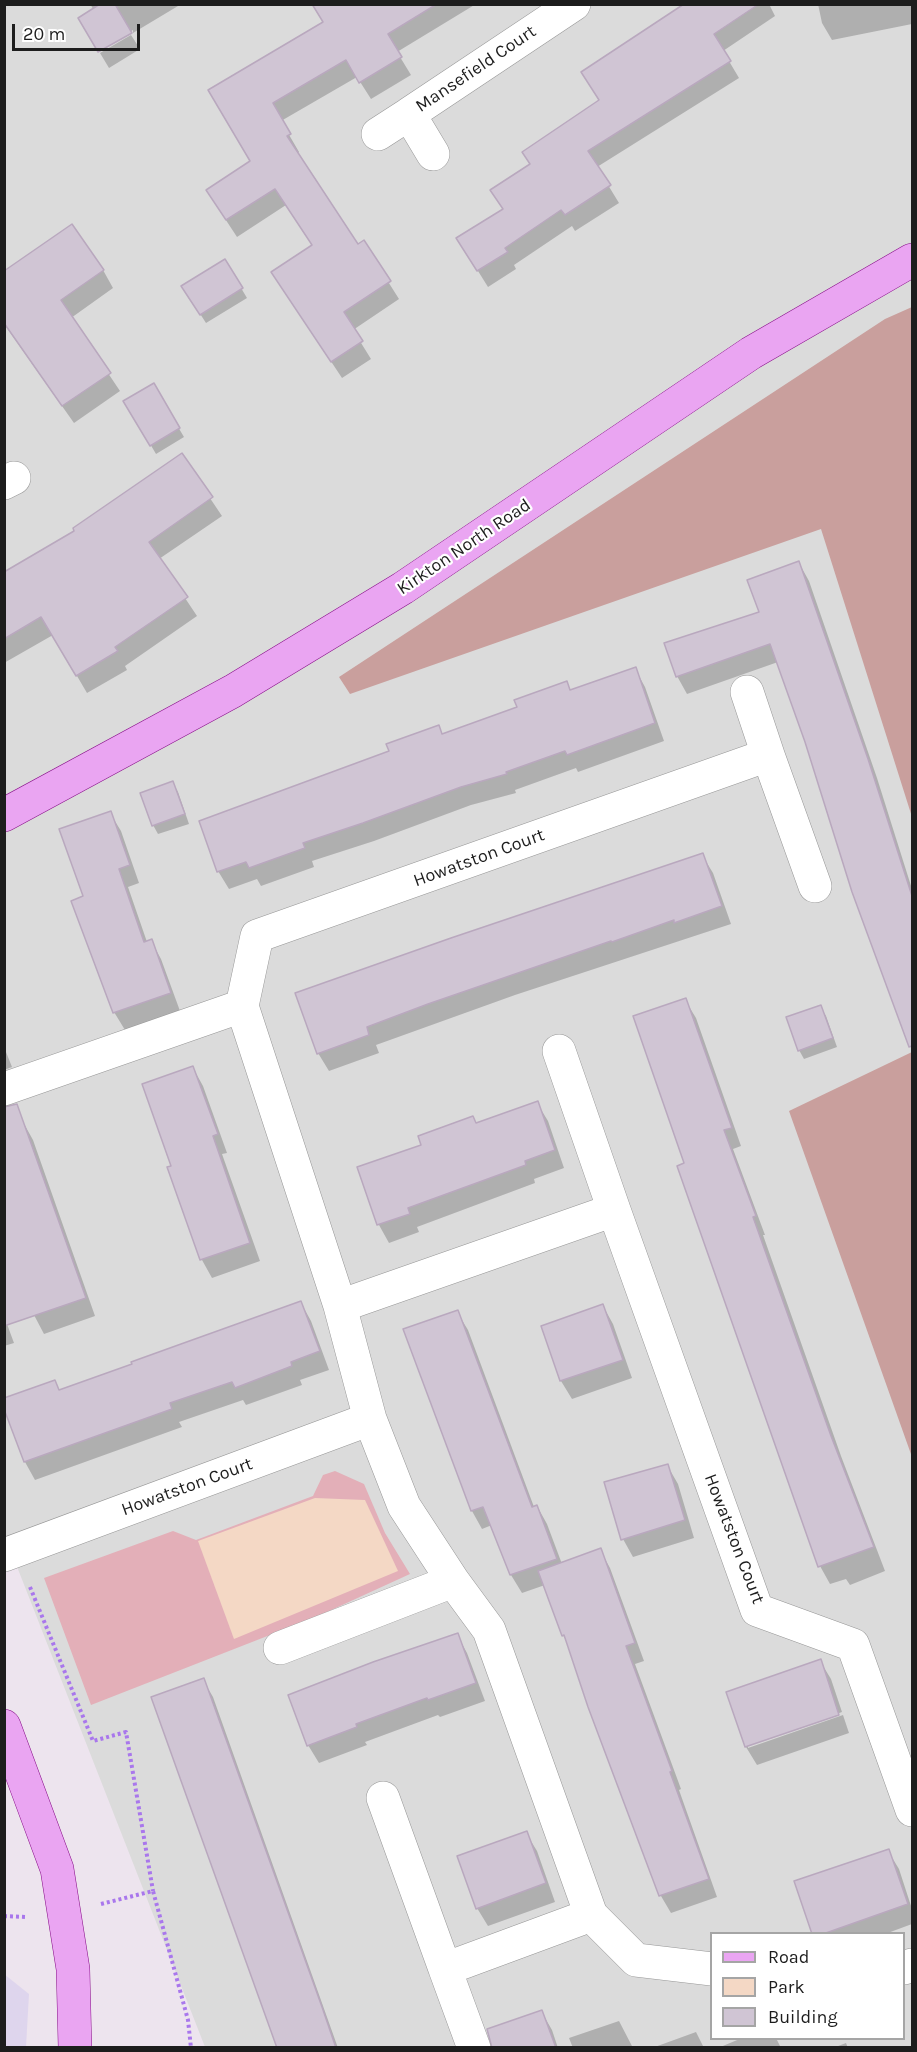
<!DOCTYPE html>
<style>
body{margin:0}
#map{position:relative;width:917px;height:2052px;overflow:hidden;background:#ede4ee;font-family:Karla,sans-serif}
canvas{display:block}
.frame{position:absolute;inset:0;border:6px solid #1d1d1d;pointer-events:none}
.legend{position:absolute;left:710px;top:1932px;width:195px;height:108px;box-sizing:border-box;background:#fff;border:2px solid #a5a5a5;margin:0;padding:8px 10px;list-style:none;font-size:18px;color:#1d1d1d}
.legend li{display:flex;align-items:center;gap:12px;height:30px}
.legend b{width:30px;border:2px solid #a5a5a5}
.scale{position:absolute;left:12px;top:24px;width:128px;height:27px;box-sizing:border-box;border:3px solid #1d1d1d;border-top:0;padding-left:8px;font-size:18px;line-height:21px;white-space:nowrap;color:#1d1d1d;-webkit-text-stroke:4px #fff;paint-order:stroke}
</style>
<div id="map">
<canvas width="917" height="2052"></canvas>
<div class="frame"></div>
<ul class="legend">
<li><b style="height:8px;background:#eaa5f2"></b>Road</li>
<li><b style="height:16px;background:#f4d8c5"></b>Park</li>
<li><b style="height:16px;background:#d0c5d4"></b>Building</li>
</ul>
<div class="scale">20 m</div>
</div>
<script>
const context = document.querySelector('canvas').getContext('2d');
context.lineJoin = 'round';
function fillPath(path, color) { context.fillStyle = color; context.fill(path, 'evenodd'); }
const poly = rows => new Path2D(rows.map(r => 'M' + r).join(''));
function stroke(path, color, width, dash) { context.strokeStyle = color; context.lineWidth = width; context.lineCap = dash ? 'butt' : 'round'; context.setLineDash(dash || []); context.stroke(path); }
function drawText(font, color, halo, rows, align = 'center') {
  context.font = font + ' Karla,sans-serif'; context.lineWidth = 4.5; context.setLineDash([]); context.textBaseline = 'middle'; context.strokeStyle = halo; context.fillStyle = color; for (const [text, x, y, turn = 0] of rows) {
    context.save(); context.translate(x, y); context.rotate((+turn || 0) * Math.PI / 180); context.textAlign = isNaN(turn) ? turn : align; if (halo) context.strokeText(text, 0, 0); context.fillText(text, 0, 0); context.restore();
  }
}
fillPath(poly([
 [5,5,912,5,912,2047,205,2047,5,1536],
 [712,1934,904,1934,904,2038,712,2038]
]), '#dbdbdb');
fillPath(poly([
 [4,1974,29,1994,26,2047,5,2047]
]), '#ded5ed');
fillPath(poly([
 [335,1471,364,1484,385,1533,410,1574,316,1617,91,1705,44,1578,173,1531,196,1540,313,1496,323,1475]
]), '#e3afb8');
fillPath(poly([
 [912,307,912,817,821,529,350,694,339,677,885,319],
 [912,1052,912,1457,789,1111]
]), '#c99f9d');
fillPath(poly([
 [315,1498,365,1500,398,1571,234,1639,198,1541]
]), '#f4d8c5');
fillPath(poly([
 [90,4,178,4,178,6,133,33,133,30,98,51,94,10],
 [314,4,476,4,397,52,411,75,371,99,357,77,281,121,299,152,297,154,357,246,363,242,399,299,353,330,371,359,342,378,283,289,313,246,286,205,237,237,218,208,252,161,210,91,325,23],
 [687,4,769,4,775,16,723,51,739,78,597,167,619,203,575,231,572,226,514,265,516,269,488,287,468,255,504,210,531,165,601,101],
 [818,4,912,4,912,24,832,40,822,23],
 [131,35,140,49,109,68,100,53],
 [225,261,247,298,206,323,188,295],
 [103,270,113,288,71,318,120,391,74,423,4,324],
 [153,385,184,437,156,454,125,401],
 [181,455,222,516,159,559,197,616,125,666,127,670,87,693,53,635,4,663,4,574,76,531],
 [799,563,809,581,877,778,912,889,912,1013,902,1017,778,662,687,694,677,676,761,613],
 [635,669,645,687,664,741,578,772,576,768,515,790,516,793,471,805,374,841,312,861,314,867,261,886,257,879,229,889,218,871,442,735,518,708,566,683,571,692],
 [173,783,178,792,189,824,158,834,153,825],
 [110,813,121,831,139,883,128,887,147,942,151,941,161,959,180,1011,125,1030,114,1012,85,897],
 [702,855,713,873,731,924,515,995,376,1045,379,1053,329,1071,318,1053,297,994],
 [685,1000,696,1018,741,1146,733,1149,765,1235,763,1235,841,1456,885,1571,850,1585,846,1579,830,1584,820,1566,686,1164],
 [820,1007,826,1016,837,1047,804,1059,799,1050],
 [4,1047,12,1067,4,1070],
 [193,1068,203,1086,227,1153,222,1154,260,1261,212,1278,202,1260,169,1168,173,1167],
 [537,1103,548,1121,564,1168,534,1179,535,1183,417,1227,419,1232,389,1243,379,1225,359,1168],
 [23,1122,33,1140,95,1316,44,1334,34,1315],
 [301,1303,311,1321,329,1370,300,1380,302,1385,246,1405,243,1400,179,1422,182,1427,35,1480,25,1462,54,1382,60,1391],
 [603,1306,613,1324,632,1378,572,1399,561,1381,543,1327],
 [457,1312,468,1330,534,1507,537,1506,547,1524,562,1564,600,1550,610,1568,644,1661,635,1664,681,1789,679,1790,717,1897,671,1913,661,1896,617,1780,571,1649,563,1635,545,1585,522,1593,511,1575,492,1525,482,1529,472,1511,405,1330],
 [4,1316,14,1343,4,1346],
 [667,1465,678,1484,694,1538,633,1557,623,1539],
 [457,1635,467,1653,485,1701,440,1717,438,1715,365,1742,367,1745,319,1763,308,1745],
 [820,1661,831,1679,842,1712,748,1745,748,1748,843,1715,849,1733,757,1765,746,1747,728,1693],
 [203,1680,213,1697,338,2048,278,2048],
 [526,1833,537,1851,555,1902,488,1926,477,1908],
 [888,1851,899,1869,912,1909,912,1924,885,1934,814,1934],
 [541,2011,552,2030,558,2048,501,2048],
 [619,2021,633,2048,573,2048,569,2038],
 [696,2032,704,2048,652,2048],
 [742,2038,776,2038,781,2048,718,2048],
 [846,2043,848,2048,833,2048]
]), '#0003');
const building = poly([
 [100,4,115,4,132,33,98,52,78,18,100,4],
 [312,4,437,4,388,34,402,57,359,83,346,60,273,103,291,134,287,136,358,244,364,240,391,281,344,312,363,341,331,362,271,272,312,245,275,189,226,220,206,190,250,161,208,90,323,22,312,4],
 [684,4,759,4,714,34,731,61,588,151,611,185,565,215,561,210,505,248,508,252,477,271,456,238,503,209,490,190,530,164,522,152,599,100,581,72,684,4],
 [72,224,104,270,61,300,111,373,62,406,4,323,4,271,72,224],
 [225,259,243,288,200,315,181,286,225,259],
 [154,383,180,428,150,446,123,401,154,383],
 [182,453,213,497,149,542,188,597,115,647,118,651,76,676,41,617,4,639,4,572,74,531,73,528,182,453],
 [799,561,868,759,912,896,912,1046,909,1047,852,892,805,742,770,644,676,677,664,643,759,612,747,580,799,561],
 [636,667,655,723,567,755,565,751,506,772,507,774,461,787,363,823,303,843,305,848,249,868,246,862,217,872,199,821,389,751,386,744,439,725,442,734,517,707,514,700,567,681,570,690,636,667],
 [173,781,185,814,152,826,140,793,173,781],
 [111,811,130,865,119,869,144,942,152,939,171,993,113,1013,71,901,83,896,59,829,111,811],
 [703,853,722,906,674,923,674,920,612,942,611,941,428,1004,367,1027,369,1035,317,1054,295,993,451,938,703,853],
 [686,998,732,1128,724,1130,756,1216,753,1217,831,1436,874,1547,818,1567,677,1166,684,1163,633,1016,686,998],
 [821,1005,833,1038,798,1051,786,1017,821,1005],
 [193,1066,218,1134,213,1136,250,1243,200,1260,167,1167,171,1166,142,1084,193,1066],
 [538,1101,555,1150,525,1161,526,1165,408,1208,410,1214,377,1225,357,1167,421,1145,418,1136,473,1116,476,1123,538,1101],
 [17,1104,86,1298,4,1326,4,1107,17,1104],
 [301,1301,320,1351,291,1362,292,1366,235,1388,232,1382,170,1403,172,1409,24,1462,4,1409,4,1398,55,1380,59,1390,132,1364,131,1362,181,1344,301,1301],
 [603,1304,623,1360,560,1381,541,1326,603,1304],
 [458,1310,532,1507,537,1505,557,1559,510,1575,483,1507,471,1511,403,1329,458,1310],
 [668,1464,685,1520,621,1540,604,1482,668,1464],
 [601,1548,635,1643,626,1646,672,1771,670,1772,709,1879,659,1896,588,1707,564,1635,562,1636,538,1571,601,1548],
 [458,1633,476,1683,428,1700,427,1698,356,1724,357,1727,307,1746,288,1695,373,1662,458,1633],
 [821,1659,839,1715,745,1747,726,1692,821,1659],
 [204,1678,322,2007,336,2048,277,2048,180,1778,151,1697,204,1678],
 [527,1831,546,1883,476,1909,457,1856,527,1831],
 [889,1849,908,1904,823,1934,812,1934,794,1881,889,1849],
 [542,2010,556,2048,492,2048,487,2029,542,2010]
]);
fillPath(building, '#d0c5d4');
stroke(building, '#b9a8be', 1.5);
const minor = poly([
 [378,134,409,114],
 [433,154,409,114,574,4],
 [4,483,14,478],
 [768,755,815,886],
 [559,1051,614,1210,757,1610,853,1645,912,1810],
 [4,1089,242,1006],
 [340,1306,614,1210],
 [4,1555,370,1419],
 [280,1648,453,1581],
 [383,1798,445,1969,591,1915],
 [904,1968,912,1965],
 [445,1969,474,2048],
 [712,1969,636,1960,591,1915,489,1630,453,1581,404,1506,370,1419,340,1306,242,1006,257,936,768,755,747,692]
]);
const major = poly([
 [4,815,233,691,403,588,751,353,912,260],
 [4,1726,57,1869,73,1969,75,2048]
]);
stroke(minor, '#979797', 34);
stroke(major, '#870f88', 34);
stroke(poly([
 [30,1587,93,1741,126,1732,153,1891],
 [101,1904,153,1891,188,2020,191,2048],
 [4,1916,25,1917]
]), '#a977ec', 4, [3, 3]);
stroke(minor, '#fff', 33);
stroke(major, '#eaa5f2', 33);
drawText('18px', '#1d1d1d', '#fff', [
 ["Mansefield Court",476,69,-34],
 ["Kirkton North Road",464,547,-34],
 ["Howatston Court",479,858,-20],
 ["Howatston Court",187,1487,-20],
 ["Howatston Court",734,1539,69]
]);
</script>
